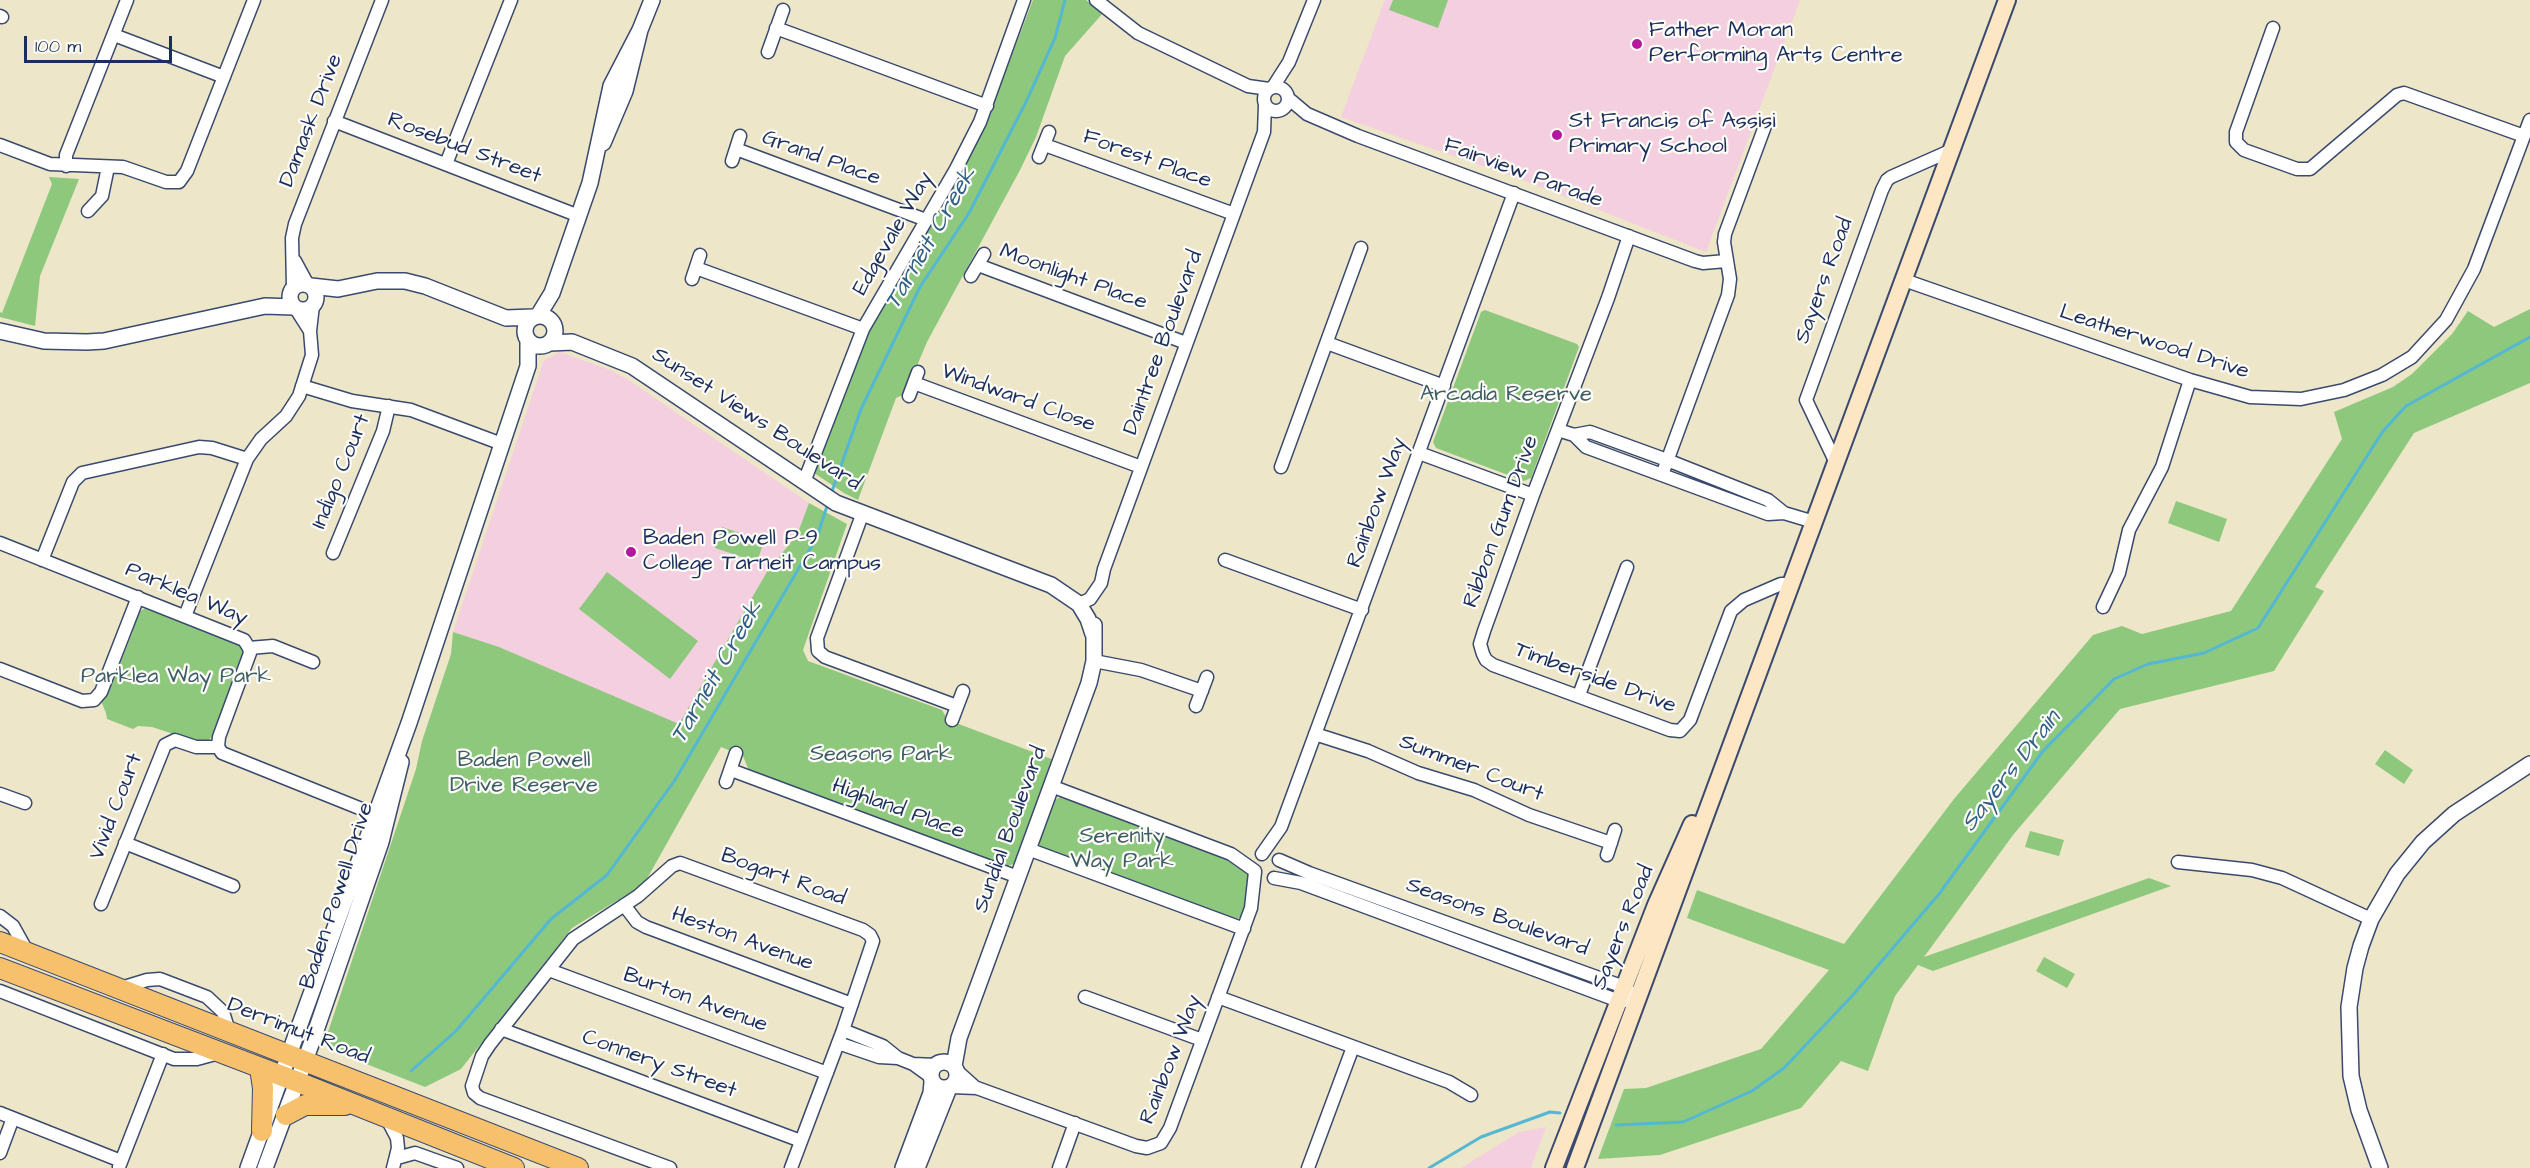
<!DOCTYPE html>
<style>
body{margin:0}
#map{position:relative;width:2530px;height:1168px;overflow:hidden;background:#ede6c8;font-family:"Architects Daughter",sans-serif}
canvas{display:block}
.scale{position:absolute;left:24px;top:36px;width:148px;height:27px;box-sizing:border-box;border:3px solid #1b2f5e;border-top:0;padding-left:8px;font-size:18px;line-height:21px;white-space:nowrap;color:#1b2f5e;-webkit-text-stroke:4px #fdfcf7;paint-order:stroke}
</style>
<div id="map">
<canvas width="2530" height="1168"></canvas>
<div class="scale">100 m</div>
</div>
<script>
const context = document.querySelector('canvas').getContext('2d');
context.lineJoin = 'round';
function fillPath(path, color) { context.fillStyle = color; context.fill(path, 'evenodd'); }
const poly = rows => new Path2D(rows.map(r => 'M' + r).join(''));
function stroke(path, color, width, dash) { context.strokeStyle = color; context.lineWidth = width; context.lineCap = dash ? 'butt' : 'round'; context.setLineDash(dash || []); context.stroke(path); }
function drawText(font, color, halo, rows, align = 'center') {
  context.font = font + ' "Architects Daughter",sans-serif'; context.lineWidth = 4.5; context.setLineDash([]); context.textBaseline = 'middle'; context.strokeStyle = halo; context.fillStyle = color; for (const [text, x, y, turn = 0] of rows) {
    context.save(); context.translate(x, y); context.rotate((+turn || 0) * Math.PI / 180); context.textAlign = isNaN(turn) ? turn : align; if (halo) context.strokeText(text, 0, 0); context.fillText(text, 0, 0); context.restore();
  }
}
fillPath(poly([
 [1385,0,1800,0,1706,252,1523,180,1341,117],
 [560,352,610,370,627,379,809,503,797,535,768,570,679,725,499,647,453,632,544,360],
 [1546,1127,1531,1168,1461,1168,1519,1132]
]), '#f3cfdf');
fillPath(poly([
 [1033,0,1086,0,1103,13,1065,56,1036,137,1020,170,927,342,905,394,896,398,858,500,844,493,814,473,866,336,990,112],
 [1393,0,1448,0,1438,28,1389,10],
 [49,177,79,179,40,276,35,326,0,317,0,312,2,313,52,184],
 [2530,309,2530,383,2414,433,2315,587,2324,591,2274,671,2120,709,2013,835,1924,957,2149,878,2171,886,1933,971,1918,965,1895,996,1868,1071,1841,1061,1801,1108,1660,1155,1598,1159,1624,1089,1646,1088,1761,1049,1829,970,1687,918,1697,890,1844,944,1954,799,2093,635,2122,626,2142,634,2231,611,2342,439,2334,412,2393,387,2412,374,2452,334,2468,311,2494,327],
 [1485,310,1577,344,1579,347,1531,478,1524,481,1436,448,1433,442,1481,312],
 [2176,501,2227,519,2219,542,2168,523],
 [809,503,847,524,803,650,808,661,942,710,948,720,1054,760,1016,863,1005,867,750,773,743,756,721,747,644,884,572,928,461,1069,425,1087,328,1049,325,1041,416,769,422,741,451,654,453,632,499,647,679,724,768,570,797,535],
 [722,527,764,541,757,562,715,548],
 [607,572,698,641,670,679,579,609],
 [149,607,239,643,244,651,244,656,214,734,208,741,201,743,152,727,138,726,133,729,107,719,106,713,101,701,107,687,112,684,133,631,131,627,137,612],
 [2385,750,2413,770,2404,784,2375,764],
 [1060,797,1233,860,1249,872,1252,881,1244,913,1239,918,1233,920,1041,848,1038,841,1052,802],
 [2030,831,2064,840,2059,856,2025,847],
 [2044,957,2075,974,2067,988,2036,971]
]), '#8dc87d');
stroke(poly([
 [831,494,861,409,920,287,969,213,1026,102,1055,38,1065,0],
 [411,1071,456,1031,551,919,607,875,675,780,817,537,828,503],
 [1616,1125,1683,1122,1752,1091,1784,1068,1852,996,1939,894,2043,751,2114,679,2148,664,2204,653,2258,628,2383,431,2406,406,2530,337],
 [1429,1168,1481,1137,1550,1112,1560,1113]
]), '#54b7d3', 3);
const minor = poly([
 [1096,0,1138,33,1248,86,1269,89],
 [0,16,2,17],
 [776,28,987,106],
 [2273,28,2236,132,2236,142,2244,150,2297,169,2310,169,2397,95,2404,93,2524,136],
 [114,35,224,77],
 [768,52,783,10],
 '1264 99a12 12 0 1 1 24 0a12 12 0 1 1-24 0Z',
 [1273,87,1289,62,1314,0],
 [1288,98,1307,114,1358,136,1695,261,1703,263,1726,261],
 [334,121,579,216],
 [0,145,50,164,123,167,166,182,179,182,187,171,254,0],
 [1045,145,1234,214],
 [736,149,926,220],
 [1039,157,1049,132],
 [732,161,740,136],
 [446,164,511,0],
 [66,166,66,155,127,0],
 [88,211,102,196,108,167],
 [1629,236,1608,298,1533,495,1484,631,1480,644,1483,654,1486,660,1493,665,1670,730,1680,731,1690,720,1731,611,1744,600,1781,584,1791,584],
 [295,261,308,285],
 [978,265,1186,343],
 [696,268,863,329],
 [971,276,984,254],
 [692,279,700,255],
 [1904,280,2190,380,2250,397,2301,399,2344,390,2382,375,2412,357,2446,320,2474,269,2530,120],
 [293,288,292,238,295,224,382,0],
 [296,309,310,331],
 [1327,343,1444,386],
 [914,383,1141,467],
 [302,386,352,401,411,410,502,444],
 [909,396,918,372],
 [1558,430,1574,435,1586,447,1768,514,1784,513,1814,522],
 [1574,435,1590,432,1667,460,1768,500,1784,513],
 [1419,453,1533,495],
 [1836,463,1806,400,1882,190,1887,180,1891,177,1952,150],
 [1281,467,1361,248],
 [1662,475,1728,295,1730,279,1724,242,1725,234,1765,126],
 [804,482,863,329,956,169,980,122,1024,0],
 [862,515,817,638,818,651,825,657,957,706],
 [0,543,244,640,249,648,250,653,219,737,218,747,222,753,384,818],
 [333,553,383,431,389,406],
 [42,560,73,482,82,473,199,447,212,448,247,459],
 [1225,560,1362,610],
 [1079,604,1090,599,1101,583,1104,569,1264,132,1265,105],
 [2103,607,2119,573,2129,530,2162,467,2190,380],
 [185,616,247,459,261,439,286,416,299,396,312,355,310,331,313,305],
 [249,648,273,646,313,662],
 [1094,661,1141,670,1202,691],
 [0,669,82,701,94,700,101,692,138,597],
 [1579,695,1627,567],
 [1196,706,1207,677],
 [952,720,963,691],
 [1315,734,1368,751,1418,773,1474,790,1529,815,1611,843],
 [731,770,1018,877],
 [726,782,736,753],
 [1051,786,1231,854,1255,871],
 [0,794,25,803],
 [125,843,233,886],
 [1028,849,1244,929],
 [1262,854,1281,827,1514,193],
 [1607,855,1615,830],
 [1279,860,1309,873,1624,987,1629,991],
 [2178,862,2252,870,2282,878,2371,919],
 [1274,878,1301,883,1619,1001,1625,1001],
 [101,904,165,745,175,740,196,747,218,747],
 [624,905,637,922,646,927,852,1004],
 [0,916,13,926,28,953],
 [549,970,827,1073],
 [121,988,147,980,160,979,207,997,223,1012,229,1031],
 [0,991,174,1059,197,1059,219,1053],
 [1085,997,1202,1040],
 [1218,997,1449,1082,1471,1095],
 [501,1029,801,1141],
 [843,1030,883,1046,898,1058],
 [838,1043,879,1057,898,1058,913,1064,931,1077],
 [913,1064,936,1065],
 [956,1070,976,1088],
 [951,1087,977,1088,1136,1146,1147,1148,1161,1143,1170,1128,1251,908,1255,872],
 [0,1113,121,1161],
 [386,1117,397,1138,398,1148,393,1168],
 [0,1153,13,1118],
 [397,1158,415,1153,457,1168],
 [119,1167,163,1054],
 [670,1168,480,1098,474,1093,472,1086,482,1056,490,1044,573,939,638,896,672,866,680,863,863,930,870,935,873,941,843,1030,791,1168],
 [1059,1168,1075,1123],
 [1308,1168,1353,1047]
]);
const tertiary = poly([
 [603,143,625,91,640,30,652,0],
 '290 297a13 13 0 1 1 26 0a13 13 0 1 1-26 0Z',
 [311,286,338,289,377,281,405,281,425,286,506,318,533,317],
 '525 331a15 15 0 1 1 30 0a15 15 0 1 1-30 0Z',
 [538,316,552,293,590,183,611,86,640,30],
 [0,331,44,341,87,342,104,341,265,306,294,307],
 [550,343,572,342,632,366,836,503,1051,585,1079,604,1088,619,1093,634],
 '931 1075a13 13 0 1 1 26 0a13 13 0 1 1-26 0Z',
 [954,1066,959,1038,1089,683,1094,661,1094,625],
 [248,1168,409,723,528,366,528,341],
 [265,1168,313,1039,381,842,401,762],
 [903,1168,931,1093,932,1082],
 [917,1168,949,1088],
 [2380,1168,2359,1110,2351,1076,2349,1007,2355,968,2361,946,2371,919,2397,874,2423,842,2454,814,2530,764]
]);
const secondary = poly([
 [1554,1168,1656,905,1692,824],
 [1575,1168,2007,0]
]);
const trunk = poly([
 [0,942,578,1168],
 [0,968,298,1082,514,1168],
 [260,1068,263,1088,262,1131],
 [286,1115,305,1105,345,1105]
]);
stroke(minor, '#3a4a6e', 15);
stroke(tertiary, '#3a4a6e', 18);
stroke(secondary, '#3a4a6e', 20);
stroke(trunk, '#3a4a6e', 22);
stroke(minor, '#fff', 12);
stroke(tertiary, '#fff', 15);
stroke(secondary, '#fce6c4', 16);
stroke(trunk, '#f7c06c', 20);
for (const [x, y, r, color] of [
 [1637,44,6,"#b5179e"],
 [1557,135,6,"#b5179e"],
 [631,552,6,"#b5179e"]
]) { const dot = new Path2D(); dot.arc(x, y, r, 0, 2 * Math.PI); context.fillStyle = color; context.fill(dot); stroke(dot, '#fdfcf7', 2); }
drawText('22px', '#1b2f5e', '#fdfcf7', [
 ["Father Moran",1649,31],
 ["Performing Arts Centre",1649,56],
 ["St Francis of Assisi",1569,122],
 ["Primary School",1569,147],
 ["Baden Powell P-9",643,539],
 ["College Tarneit Campus",643,564]
], 'left');
drawText('22px', '#1b2f5e', '#fdfcf7', [
 ["Damask Drive",312,121,-69],
 ["Rosebud Street",464,149,21],
 ["Grand Place",821,159,20],
 ["Forest Place",1147,160,20],
 ["Fairview Parade",1523,174,20],
 ["Edgevale Way",894,234,-60],
 ["Moonlight Place",1073,278,20],
 ["Sayers Road",1825,281,-70],
 ["Daintree Boulevard",1164,343,-70],
 ["Leatherwood Drive",2154,343,18],
 ["Windward Close",1018,399,20],
 ["Sunset Views Boulevard",756,420,33],
 ["Indigo Court",342,472,-68],
 ["Rainbow Way",1378,503,-70],
 ["Ribbon Gum Drive",1502,522,-70],
 ["Parklea Way",186,595,23],
 ["Timberside Drive",1595,679,20],
 ["Summer Court",1471,769,21],
 ["Vivid Court",117,807,-69],
 ["Highland Place",898,810,20],
 ["Sundial Boulevard",1011,830,-70],
 ["Bogart Road",783,878,20],
 ["Baden Powell Drive",338,896,-72],
 ["Seasons Boulevard",1497,918,20],
 ["Sayers Road",1624,928,-68],
 ["Heston Avenue",742,940,20],
 ["Burton Avenue",695,1001,20],
 ["Derrimut Road",298,1032,21],
 ["Rainbow Way",1172,1060,-69],
 ["Connery Street",659,1065,20]
]);
drawText('22px', '#3d5d67', '#fdfcf7', [
 ["Arcadia Reserve",1506,395],
 ["Parklea Way Park",176,677],
 ["Seasons Park",881,755],
 ["Baden Powell",524,761],
 ["Drive Reserve",524,786],
 ["Serenity",1122,837],
 ["Way Park",1122,862]
]);
drawText('italic 24px', '#2f5f87', '#fdfcf7', [
 ["Tarneit Creek",932,239,-60],
 ["Tarneit Creek",718,673,-60],
 ["Sayers Drain",2012,772,-52]
]);
</script>
